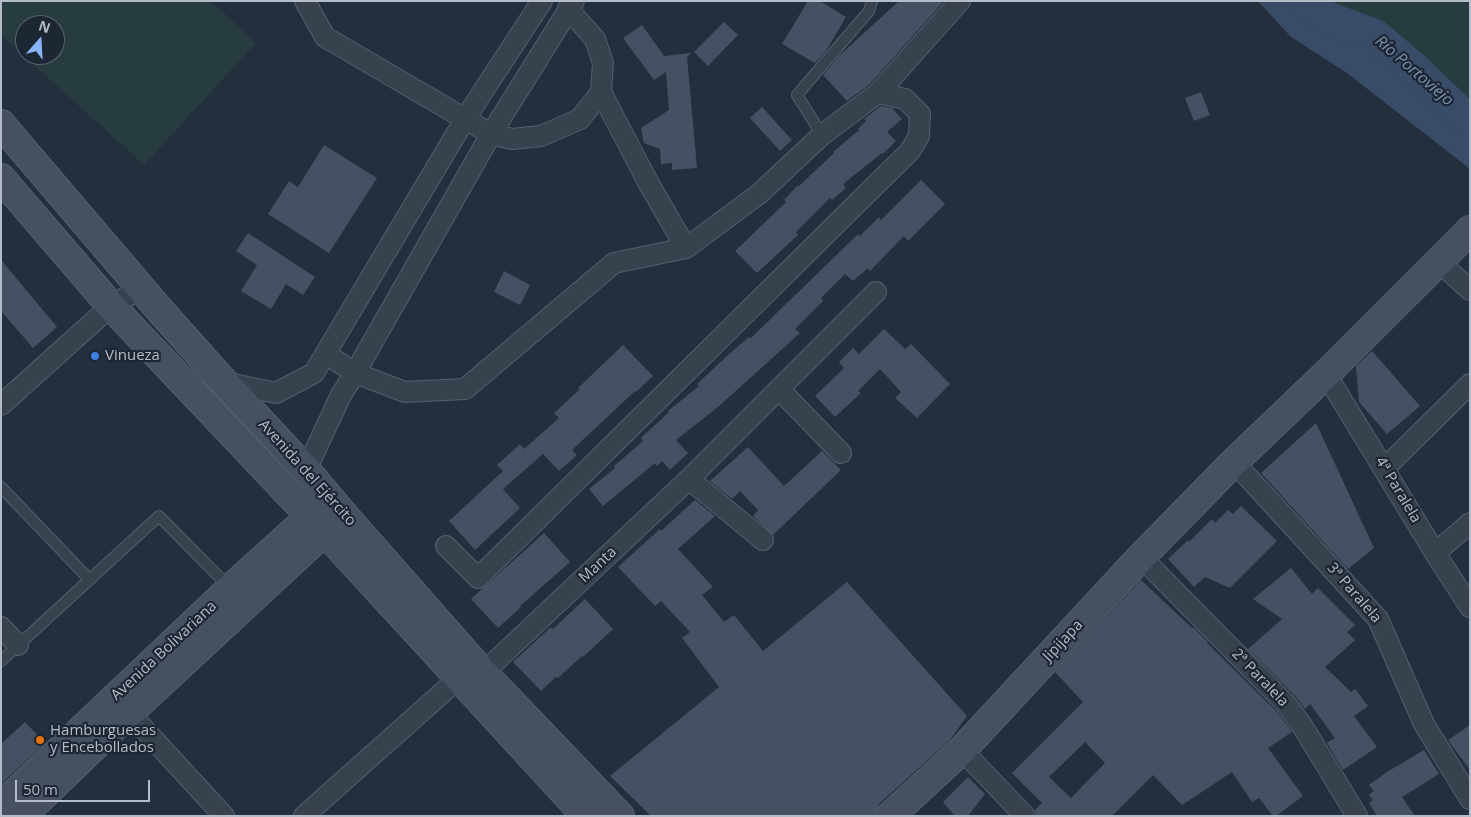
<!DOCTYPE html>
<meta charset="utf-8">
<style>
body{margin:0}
#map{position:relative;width:1471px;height:817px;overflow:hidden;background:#242f3e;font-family:"Open Sans",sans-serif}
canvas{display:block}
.frame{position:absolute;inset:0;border:2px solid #b4bcc9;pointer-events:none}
.north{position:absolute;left:15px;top:15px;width:50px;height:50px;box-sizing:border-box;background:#1d2633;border:1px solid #59626f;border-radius:50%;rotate:19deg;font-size:14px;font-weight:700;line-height:20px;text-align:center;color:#b4bcc9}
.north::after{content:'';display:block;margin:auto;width:18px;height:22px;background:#8ab4f8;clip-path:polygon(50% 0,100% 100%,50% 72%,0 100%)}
.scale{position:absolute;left:15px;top:780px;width:135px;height:22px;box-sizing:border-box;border:2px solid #b4bcc9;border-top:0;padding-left:6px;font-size:15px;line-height:18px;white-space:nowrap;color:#b4bcc9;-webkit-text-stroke:4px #1d2633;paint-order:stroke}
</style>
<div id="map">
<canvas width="1471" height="817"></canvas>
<div class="frame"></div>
<div class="north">N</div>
<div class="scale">50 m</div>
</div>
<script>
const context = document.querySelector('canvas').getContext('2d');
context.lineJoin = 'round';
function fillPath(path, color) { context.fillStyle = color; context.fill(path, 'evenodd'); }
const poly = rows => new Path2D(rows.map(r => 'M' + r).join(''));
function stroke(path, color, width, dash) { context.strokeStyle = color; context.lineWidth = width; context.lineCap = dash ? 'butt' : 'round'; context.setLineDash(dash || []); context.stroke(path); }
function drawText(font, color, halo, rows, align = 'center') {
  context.font = font + ' "Open Sans",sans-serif'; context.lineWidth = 4.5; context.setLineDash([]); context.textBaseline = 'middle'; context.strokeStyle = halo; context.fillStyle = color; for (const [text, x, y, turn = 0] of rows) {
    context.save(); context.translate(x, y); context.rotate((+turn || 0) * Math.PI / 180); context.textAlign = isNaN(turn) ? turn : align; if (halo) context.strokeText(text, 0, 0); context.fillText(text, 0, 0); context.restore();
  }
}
fillPath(poly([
 [1,1,211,1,256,43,144,165,1,35],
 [25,25,55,25,55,55,25,55],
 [1308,1,1470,1,1470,118,1374,45]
]), '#263c3f');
fillPath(poly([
 [1258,1,1316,1,1372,26,1394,66,1470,127,1470,169,1347,73,1291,37]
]), '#394c67');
stroke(poly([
 [1302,1,1319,14,1375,35,1412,66,1461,113,1470,120]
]), '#394c67', 32);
fillPath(poly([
 [808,1,820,1,846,17,826,51,815,63,782,44],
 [899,1,944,1,870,84,847,101,823,75,839,56],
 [724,22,738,35,708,66,694,52],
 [642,25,664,56,691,53,687,57,697,168,672,170,672,163,661,164,660,149,644,143,641,128,669,110,666,72,654,80,623,38],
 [1201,92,1210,115,1194,121,1185,98],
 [881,106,892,108,902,119,887,132,896,141,883,154,882,153,843,184,846,188,832,200,830,198,796,232,798,235,757,273,735,251,786,202,784,200,798,185,799,186,834,153,833,152,859,130,858,129,866,121,864,119],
 [762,107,792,140,780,151,750,118],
 [324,145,377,178,329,253,268,214,289,181,298,187],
 [921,180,945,204,908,241,904,236,870,271,868,268,853,281,845,274,821,298,823,301,795,329,800,333,718,407,676,440,688,453,670,470,662,461,657,466,655,463,603,506,589,489,615,468,614,466,643,441,641,438,669,412,668,411,699,386,697,384,728,355,749,337,751,338,858,234,860,236,879,217,881,220],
 [248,233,315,277,303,295,286,284,271,309,241,291,257,265,236,251],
 [1,260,57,327,33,348,1,311],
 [504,271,530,285,520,305,494,292],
 [884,329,905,349,911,344,950,384,917,418,895,398,901,392,880,369,858,391,861,393,835,417,815,396,844,368,839,362,853,348,859,354],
 [623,345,653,376,636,392,635,391,572,450,577,455,559,471,543,454,503,489,520,508,475,550,449,521,503,471,497,465,520,444,524,449,559,418,554,413,580,389,578,388],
 [1372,351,1420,406,1387,434,1359,402,1356,366],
 [1316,423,1374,548,1348,569,1261,473],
 [748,447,784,486,822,451,841,470,773,535,753,516,758,510,740,491,732,499,710,481],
 [695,500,715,516,678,549,713,587,702,595,724,622,734,615,763,651,847,582,967,716,950,740,879,804,874,816,651,816,610,776,719,687,682,638,690,632,661,601,655,606,618,567,660,529,661,531],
 [1241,506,1277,541,1230,588,1205,577,1194,587,1168,559,1188,540,1189,542,1212,519,1215,523,1228,510,1233,514],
 [544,533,570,562,520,606,521,607,498,628,471,599],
 [1291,568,1312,594,1318,588,1355,625,1347,632,1355,640,1325,667,1351,692,1355,689,1368,706,1354,716,1377,747,1343,770,1327,743,1335,738,1310,704,1305,709,1296,697,1248,649,1282,619,1253,599],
 [1141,580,1192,628,1193,627,1208,642,1207,643,1278,713,1292,732,1268,748,1303,796,1276,816,1273,816,1259,798,1252,802,1232,772,1182,805,1153,775,1112,816,1037,816,1035,810,1042,803,1012,773,1083,702,1055,672],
 [1085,742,1105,763,1071,798,1049,777],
 [585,599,613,629,583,657,582,656,558,678,556,677,541,691,513,662,551,627,553,629],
 [25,722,45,743,1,784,1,744],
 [1470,725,1470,770,1448,740],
 [1424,750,1439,774,1402,797,1415,816,1377,816,1369,803,1373,800,1369,795,1374,791,1369,785,1387,772],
 [968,777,985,794,968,816,955,816,943,802]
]), '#455162');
const lane = poly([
 [822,135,797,95,869,11,872,1],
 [1,487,89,579],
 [1,661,159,516,230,588]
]);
const street = poly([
 [305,1,325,37,491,134,512,139,541,136,580,119,601,92,603,63,595,39,568,9],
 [601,92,649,184,686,248],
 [878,93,960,1],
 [1439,262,1470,290],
 [326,354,355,373,405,392,465,389,614,263,686,248,759,194,822,135,878,93,905,99,920,114,919,136,910,151,478,578,446,546],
 [1326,374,1435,553,1470,607],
 [224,382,276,393,314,373,465,119,542,1],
 [779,389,841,453],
 [1,405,111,306,141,288],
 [1234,462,1378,619,1424,724,1470,799],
 [1385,468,1470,384],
 [306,470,341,395,355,373,491,134,574,1],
 [689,479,763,540],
 [1435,553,1470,523],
 [1141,557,1287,705,1303,727,1357,816],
 [1,627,18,645],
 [120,703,224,816],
 [962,750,1025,816],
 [304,816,459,678,483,673,689,479,876,292]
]);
const secondary = poly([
 [1,124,158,308,224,382,306,470,343,514,483,673,620,816],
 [1,178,111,306,324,531,586,816],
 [1,806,230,589,323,505],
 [22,816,129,713,338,519],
 [890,816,962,750,1141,557,1234,462,1326,374,1470,230]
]);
stroke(lane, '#565f6c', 12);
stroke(street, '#565f6c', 22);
stroke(secondary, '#565f6c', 30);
stroke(lane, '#38414e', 10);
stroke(street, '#38414e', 20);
stroke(secondary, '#465061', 28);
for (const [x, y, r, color] of [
 [95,356,5,"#3f7fe0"],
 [40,740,5,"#e8710a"]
]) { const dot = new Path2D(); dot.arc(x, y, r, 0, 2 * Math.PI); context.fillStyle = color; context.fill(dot); stroke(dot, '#1d2633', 2); }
drawText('15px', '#b4bcc9', '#1d2633', [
 ["Vinueza",105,356],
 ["Hamburguesas",50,731],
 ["y Encebollados",50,748]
], 'left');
drawText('15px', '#b4bcc9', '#1d2633', [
 ["Avenida del Ejército",307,473,48],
 ["4ª Paralela",1398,490,59],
 ["Manta",598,565,-43],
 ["3ª Paralela",1354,593,49],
 ["Jipijapa",1063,641,-47],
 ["Avenida Bolivariana",164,651,-43],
 ["2ª Paralela",1260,678,46]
]);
drawText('italic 16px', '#7c92b1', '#1d2633', [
 ["Río Portoviejo",1414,71,41]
]);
</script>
